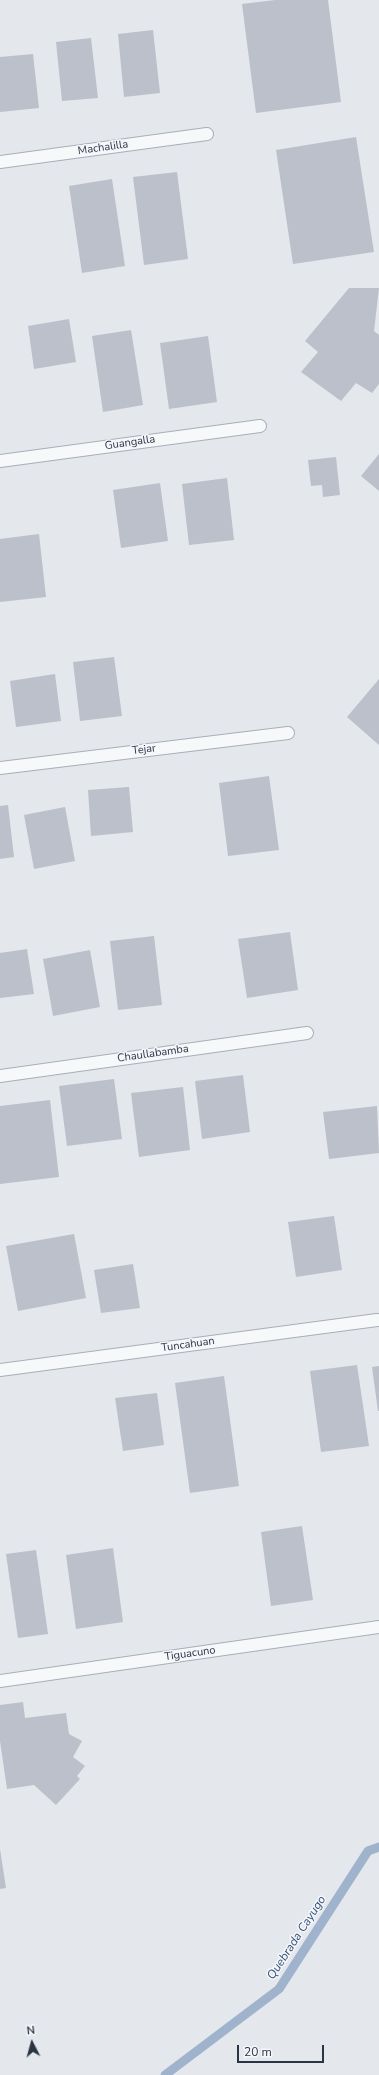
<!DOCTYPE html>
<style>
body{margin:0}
#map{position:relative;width:379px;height:2075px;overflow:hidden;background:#e4e7ec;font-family:"Nunito Sans",sans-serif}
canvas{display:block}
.north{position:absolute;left:12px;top:2023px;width:40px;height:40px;-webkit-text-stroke:3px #f4f6f9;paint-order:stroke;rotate:354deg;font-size:11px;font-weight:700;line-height:16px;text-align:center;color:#2b3445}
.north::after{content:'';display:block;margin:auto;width:14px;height:18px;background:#2b3445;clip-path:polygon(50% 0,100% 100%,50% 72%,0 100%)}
.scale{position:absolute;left:237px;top:2045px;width:87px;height:18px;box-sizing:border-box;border:2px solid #2b3445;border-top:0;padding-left:5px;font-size:12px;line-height:14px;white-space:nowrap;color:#2b3445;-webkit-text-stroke:3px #f4f6f9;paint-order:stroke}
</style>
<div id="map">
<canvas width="379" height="2075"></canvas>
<div class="north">N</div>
<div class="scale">20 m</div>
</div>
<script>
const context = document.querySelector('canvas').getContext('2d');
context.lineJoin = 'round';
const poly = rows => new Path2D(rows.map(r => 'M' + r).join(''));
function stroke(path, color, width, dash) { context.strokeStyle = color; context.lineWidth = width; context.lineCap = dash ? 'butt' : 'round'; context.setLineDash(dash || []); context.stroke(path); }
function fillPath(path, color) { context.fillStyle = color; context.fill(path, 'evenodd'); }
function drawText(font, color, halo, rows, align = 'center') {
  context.font = font + ' "Nunito Sans",sans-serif'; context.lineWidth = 3; context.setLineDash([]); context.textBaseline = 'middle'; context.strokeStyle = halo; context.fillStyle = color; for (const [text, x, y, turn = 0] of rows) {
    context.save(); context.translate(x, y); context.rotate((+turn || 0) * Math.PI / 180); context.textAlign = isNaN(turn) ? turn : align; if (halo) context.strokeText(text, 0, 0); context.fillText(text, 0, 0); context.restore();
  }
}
stroke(poly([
 [165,2075,279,1989,368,1851,379,1847]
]), '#9fb4cc', 9);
fillPath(poly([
 [275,0,328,0,341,102,256,113,242,4],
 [153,30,160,93,124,97,118,34],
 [91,38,98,98,62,101,56,42],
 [33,54,39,108,0,112,0,57],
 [356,137,374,252,293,264,276,150],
 [177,172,188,259,144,265,133,177],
 [112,179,125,266,82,273,69,186],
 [349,288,379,288,374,331,379,335,379,384,372,393,356,383,341,401,301,372,318,352,305,341],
 [69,319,76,362,34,369,28,326],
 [131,330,143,405,103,412,92,336],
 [208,336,217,402,169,409,160,343],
 [379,454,379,491,361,476],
 [336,457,340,495,323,497,322,485,311,486,308,460],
 [227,478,234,540,189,545,182,484],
 [160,483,168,541,121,548,113,490],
 [39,534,46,597,0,602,0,539],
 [114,657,122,716,80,721,73,662],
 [55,674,61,721,16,727,10,681],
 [379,679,379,745,347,717],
 [269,776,279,850,228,856,219,783],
 [129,787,133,832,91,836,88,790],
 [8,805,14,857,0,859,0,806],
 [65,807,75,861,34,869,24,815],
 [290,932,298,990,247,998,238,939],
 [154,936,162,1005,118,1010,110,941],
 [27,949,34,994,0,998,0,953],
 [90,950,100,1007,53,1016,43,959],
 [243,1075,250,1132,202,1139,195,1081],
 [114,1079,122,1139,67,1146,59,1086],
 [183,1087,190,1150,139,1157,131,1093],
 [50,1100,59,1177,0,1184,0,1106],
 [377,1106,379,1153,329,1159,323,1112],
 [334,1216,342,1270,296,1277,288,1222],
 [74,1234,86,1298,18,1311,6,1246],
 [133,1264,140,1308,101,1313,94,1270],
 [357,1365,369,1446,321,1452,310,1371],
 [379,1366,379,1411,378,1411,372,1367],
 [224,1376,239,1486,190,1493,175,1383],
 [157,1393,164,1445,123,1451,115,1398],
 [302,1526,313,1600,271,1606,261,1532],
 [113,1548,123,1622,76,1629,66,1555],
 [36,1550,48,1634,18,1638,6,1554],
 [23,1702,25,1718,66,1713,69,1734,82,1741,73,1757,85,1766,77,1776,80,1779,56,1805,34,1785,7,1789,0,1741,0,1705],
 [0,1849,6,1888,0,1889]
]), '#bbc0ca');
const lane = poly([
 [0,162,207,134],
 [0,461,260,426],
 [0,768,288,733],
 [0,1076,307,1033],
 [0,1370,377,1320],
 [0,1681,379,1627]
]);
stroke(lane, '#a9aeb7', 14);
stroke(lane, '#f7f8fa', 12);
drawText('11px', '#2b3445', '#f4f6f9', [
 ["Machalilla",103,148,-8],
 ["Guangalla",130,443,-8],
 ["Tejar",144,750,-7],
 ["Chaullabamba",153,1054,-8],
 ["Tuncahuan",188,1345,-8],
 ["Tiguacuno",190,1654,-8]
]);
drawText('italic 12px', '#34527a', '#f4f6f9', [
 ["Quebrada Cayugo",297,1938,-57]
]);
</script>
